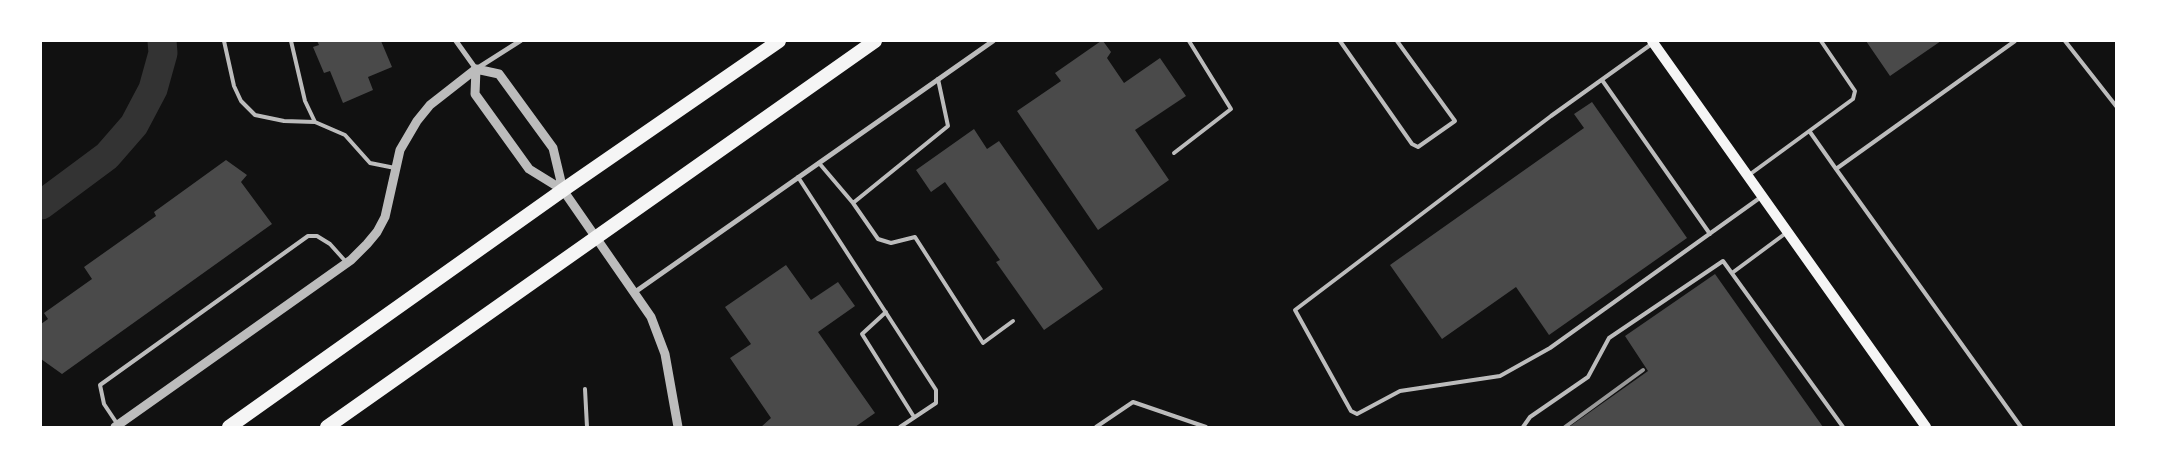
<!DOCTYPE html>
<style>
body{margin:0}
#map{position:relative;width:2157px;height:468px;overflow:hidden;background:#111;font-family:"Roboto Condensed",sans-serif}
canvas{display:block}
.frame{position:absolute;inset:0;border:42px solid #fff;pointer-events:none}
</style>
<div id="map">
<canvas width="2157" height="468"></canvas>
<div class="frame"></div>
</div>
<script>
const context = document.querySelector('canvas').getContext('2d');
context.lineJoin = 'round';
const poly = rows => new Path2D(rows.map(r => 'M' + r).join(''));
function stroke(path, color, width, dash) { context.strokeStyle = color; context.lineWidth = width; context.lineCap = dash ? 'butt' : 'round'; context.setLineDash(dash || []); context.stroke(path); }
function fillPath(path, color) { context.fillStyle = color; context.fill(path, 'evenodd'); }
stroke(poly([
 [41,205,107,156,134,125,153,89,163,53,162,41]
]), '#333', 29);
fillPath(poly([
 [317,41,381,41,392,67,368,77,373,90,343,103,330,71,324,73,313,47,319,45],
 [1101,41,1103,41,1111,52,1107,58,1124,83,1160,58,1186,96,1135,130,1169,180,1098,230,1017,111,1061,81,1055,73],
 [1866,41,1941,41,1890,76],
 [1592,102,1687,238,1549,335,1516,287,1442,339,1390,265,1584,128,1574,114],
 [974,129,987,149,999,141,1103,289,1044,330,996,262,1000,260,945,182,931,192,916,170],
 [226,160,247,175,241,182,272,224,62,374,41,359,41,324,48,319,44,313,92,279,84,267,156,216,154,212],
 [786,265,811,300,838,282,855,306,818,332,875,413,855,427,761,427,771,418,730,358,751,344,725,307],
 [1715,274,1823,427,1569,427,1648,371,1625,336]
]), '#4a4a4a');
stroke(poly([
 [224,41,234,86,241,101,255,115,284,121,315,122],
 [291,41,305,101,315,122,345,135,370,163,395,168],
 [1340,41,1412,144,1418,147,1455,121,1397,41],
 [2065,41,2116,106],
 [1653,43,1551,116,1295,310,1351,411,1357,414,1400,391,1500,376,1550,348,1761,197],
 [1602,80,1710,234],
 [1810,132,1836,169,2015,41],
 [1174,153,1231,109,1189,41],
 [819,163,853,203,948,126,938,79],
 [1836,169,2021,427],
 [1749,175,1853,99,1855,91,1821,41],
 [798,177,936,390,936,403,900,427],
 [853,203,878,239,891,243,915,237,983,343,1013,321],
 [1732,273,1786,233],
 [886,312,862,334,914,417],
 [585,389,587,427],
 [118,425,104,404,100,385,308,236,317,236,330,244,347,263],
 [1096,427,1133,402,1206,427],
 [1523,427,1530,417,1588,377,1609,338,1723,261,1843,427]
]), '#bcbcbc', 4);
stroke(poly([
 [456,41,476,69,520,41],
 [635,292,993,41]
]), '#bcbcbc', 5);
stroke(poly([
 [476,69,499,74,553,148,563,190,651,317,665,354,678,427],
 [476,69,475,94,529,169,563,190],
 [115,427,351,260,367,244,377,232,385,217,400,150,417,121,430,105,476,69]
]), '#bcbcbc', 9);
stroke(poly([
 [1652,41,1926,427]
]), '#f5f5f5', 10);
stroke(poly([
 [229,427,563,190,779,41],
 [327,427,875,41]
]), '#f5f5f5', 14);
stroke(poly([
 [1565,427,1643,370]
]), '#9a9a9a', 4);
</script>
